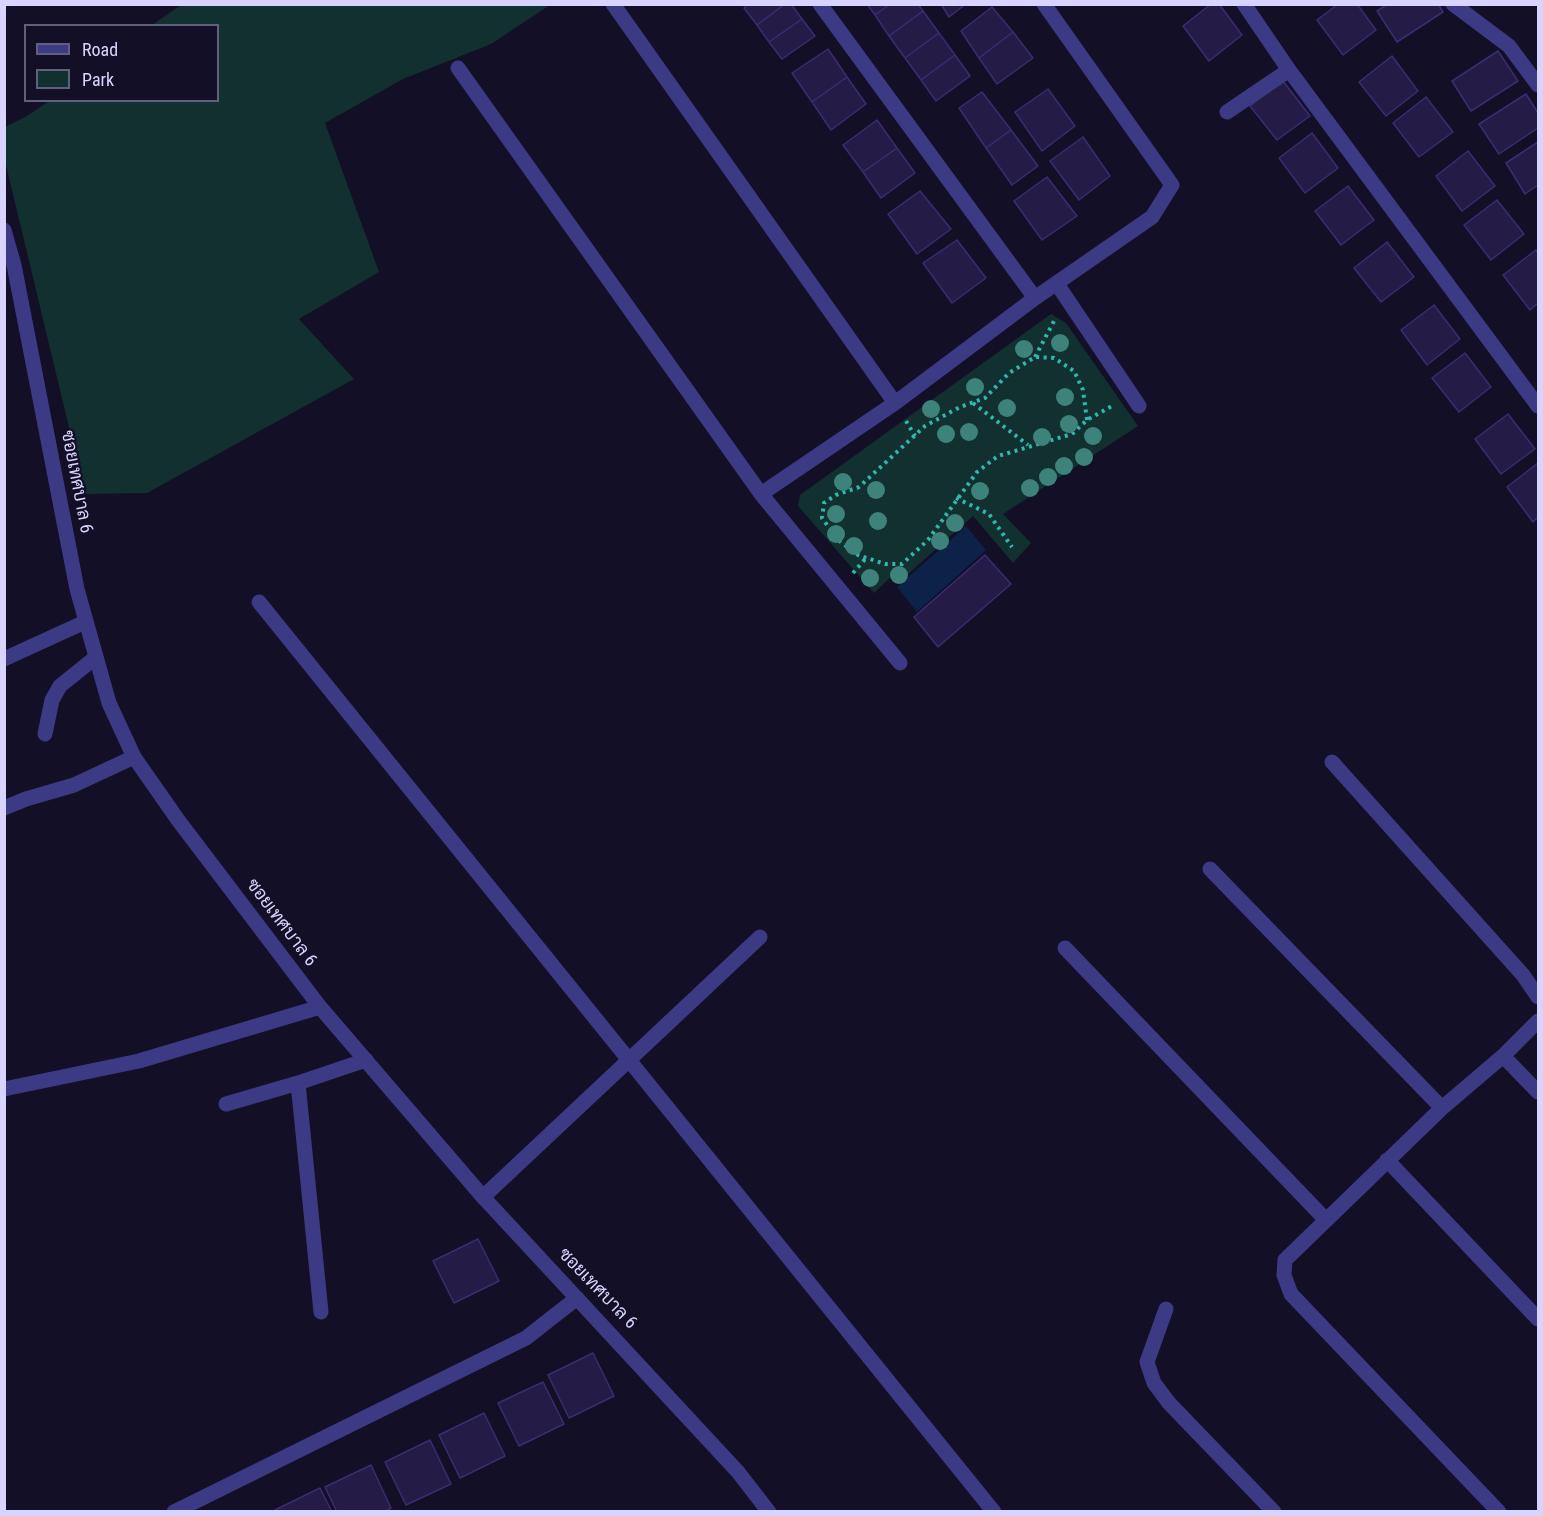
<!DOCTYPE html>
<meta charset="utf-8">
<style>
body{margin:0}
#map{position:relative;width:1543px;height:1516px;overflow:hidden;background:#130f26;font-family:"Roboto Condensed",sans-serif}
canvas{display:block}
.frame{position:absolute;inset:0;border:6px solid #d9d4ff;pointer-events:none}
.legend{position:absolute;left:24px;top:24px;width:195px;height:78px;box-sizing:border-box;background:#130f26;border:2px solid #625e7d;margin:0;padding:8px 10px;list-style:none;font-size:18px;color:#d9d4ff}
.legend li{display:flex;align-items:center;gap:12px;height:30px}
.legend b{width:30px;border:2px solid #625e7d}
</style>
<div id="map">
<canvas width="1543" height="1516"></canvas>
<div class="frame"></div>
<ul class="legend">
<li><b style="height:8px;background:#3d3a85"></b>Road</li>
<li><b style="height:16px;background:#12302f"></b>Park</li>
</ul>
</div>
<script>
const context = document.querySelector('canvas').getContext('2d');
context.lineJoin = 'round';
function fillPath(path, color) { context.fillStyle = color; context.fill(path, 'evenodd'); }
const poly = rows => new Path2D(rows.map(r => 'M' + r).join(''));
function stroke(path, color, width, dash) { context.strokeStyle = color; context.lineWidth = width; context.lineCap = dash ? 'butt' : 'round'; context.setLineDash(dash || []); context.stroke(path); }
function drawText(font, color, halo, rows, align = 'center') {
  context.font = font + ' "Roboto Condensed",Sarabun,sans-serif'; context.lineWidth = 4.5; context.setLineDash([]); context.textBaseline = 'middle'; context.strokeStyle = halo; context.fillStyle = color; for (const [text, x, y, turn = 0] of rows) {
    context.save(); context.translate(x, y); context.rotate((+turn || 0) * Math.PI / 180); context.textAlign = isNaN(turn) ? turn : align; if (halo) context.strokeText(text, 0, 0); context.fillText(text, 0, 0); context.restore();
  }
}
fillPath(poly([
 [181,5,550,5,491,44,403,79,325,123,379,272,299,319,354,379,147,493,85,494,5,161,5,127,27,116,49,101,218,100,218,26,152,25],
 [1051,314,1066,323,1138,426,1003,514,1031,543,1013,563,973,516,897,584,891,577,874,593,798,506,800,495]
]), '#12302f');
fillPath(poly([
 [966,526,986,550,917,612,897,587]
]), '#0c2248');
const building = poly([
 [749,4,785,4,757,25,744,8,749,4],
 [785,4,791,4,802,19,769,42,757,25,785,4],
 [867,4,890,4,875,15,867,4],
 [890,4,918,4,923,11,889,36,875,15,890,4],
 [941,4,966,4,949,17,941,4],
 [1211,4,1219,4,1242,35,1209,61,1183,26,1211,4],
 [1338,4,1357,4,1376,30,1343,55,1317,20,1338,4],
 [1388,4,1438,4,1443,12,1397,42,1377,11,1388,4],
 [992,7,1013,32,979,58,961,31,992,7],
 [923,11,939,33,905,58,889,36,923,11],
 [802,19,815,36,782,59,769,42,802,19],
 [1013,32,1033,58,997,84,979,58,1013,32],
 [939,33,955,55,921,80,905,58,939,33],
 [828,49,847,77,812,102,792,73,828,49],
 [1498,51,1518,81,1471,111,1452,81,1498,51],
 [955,55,970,76,936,101,921,80,955,55],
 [1392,56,1418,91,1386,116,1359,82,1392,56],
 [847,77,866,104,831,130,812,102,847,77],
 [1283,81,1310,116,1277,140,1250,106,1283,81],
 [1048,89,1075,126,1042,151,1015,112,1048,89],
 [982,92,1011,130,986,148,959,108,982,92],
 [1526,94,1538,113,1538,128,1499,154,1479,124,1526,94],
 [1426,97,1453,132,1419,157,1393,123,1426,97],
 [877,120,897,148,863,172,843,145,877,120],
 [1011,130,1038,166,1012,185,986,148,1011,130],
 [1312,133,1338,168,1305,193,1279,158,1312,133],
 [1083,137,1110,176,1079,200,1050,161,1083,137],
 [1538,142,1538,185,1525,194,1506,163,1538,142],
 [897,148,915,173,881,198,863,172,897,148],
 [1468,151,1495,186,1462,211,1436,176,1468,151],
 [1047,177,1077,216,1042,240,1014,201,1047,177],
 [1348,186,1374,220,1341,245,1315,211,1348,186],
 [920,191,951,229,917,254,888,214,920,191],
 [1497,200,1524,234,1491,260,1464,225,1497,200],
 [957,240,986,278,952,303,923,263,957,240],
 [1387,242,1414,277,1381,302,1354,268,1387,242],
 [1536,250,1538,253,1538,303,1530,310,1503,275,1536,250],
 [1434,305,1460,339,1427,365,1401,330,1434,305],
 [1465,353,1491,387,1459,412,1432,378,1465,353],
 [1508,414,1535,449,1501,474,1475,439,1508,414],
 [1538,463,1538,517,1533,522,1507,487,1538,463],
 [985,555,1011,584,938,647,914,617,985,555],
 [478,1239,499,1281,454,1303,433,1261,478,1239],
 [593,1353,614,1396,569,1418,548,1375,593,1353],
 [543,1382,564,1424,519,1446,498,1403,543,1382],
 [484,1413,505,1456,460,1478,439,1435,484,1413],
 [430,1440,451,1484,406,1505,385,1462,430,1440],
 [371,1465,391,1508,384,1512,337,1512,325,1487,371,1465],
 [320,1488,332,1512,276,1512,275,1510,320,1488]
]);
fillPath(building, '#241b47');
stroke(building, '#3b2d73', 1.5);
stroke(poly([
 [1035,357,1054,321],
 [973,403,1028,445],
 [1087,420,1083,390,1074,371,1054,358,1035,357,1009,373,985,398,960,407,925,426,859,487,836,495,824,503,822,518,838,540,858,555,885,564,902,564,928,540,977,472,998,456,1072,434,1087,420,1112,406],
 [906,421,915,436],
 [956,498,989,514,1012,547],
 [853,573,866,558]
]), '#2fb8b0', 4, [3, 4.5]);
stroke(poly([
 [259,602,994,1512],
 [226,1104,298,1083],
 [483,1197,760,937],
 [321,1312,298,1083,366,1060]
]), '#3d3a85', 15);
stroke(poly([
 [613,4,895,403],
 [820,4,1035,298],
 [1244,4,1289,70,1538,406],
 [1453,4,1509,46,1538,85],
 [458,68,761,494,900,663],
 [1227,112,1289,70],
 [4,230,14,265,77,589,109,703,134,757,178,820,320,1007,483,1197,738,1472,769,1512],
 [1057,284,1139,406],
 [761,494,895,403,1035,298,1152,217,1172,185,1044,4],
 [4,659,85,622],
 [45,734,52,700,60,686,96,657],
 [1332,762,1523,975,1538,997],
 [4,808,26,799,74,785,134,757],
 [1210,869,1442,1108],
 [1065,948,1325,1219],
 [1503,1056,1538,1092],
 [4,1089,139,1061,320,1007],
 [1387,1160,1538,1319],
 [1166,1309,1147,1362,1154,1383,1169,1403,1274,1512],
 [174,1512,526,1338,577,1298],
 [1499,1512,1291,1294,1284,1275,1285,1260,1442,1108,1503,1056,1538,1021]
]), '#3d3a85', 15);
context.fillStyle = '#3d827b';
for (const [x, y] of [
 [1060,343],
 [1024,349],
 [975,387],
 [1065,397],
 [1007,408],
 [931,409],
 [1069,424],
 [969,432],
 [946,434],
 [1093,436],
 [1042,437],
 [1084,457],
 [1064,466],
 [1048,477],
 [843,482],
 [1030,488],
 [876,490],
 [980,491],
 [836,514],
 [878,521],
 [955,523],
 [836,534],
 [940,541],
 [854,546],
 [899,575],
 [870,578]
]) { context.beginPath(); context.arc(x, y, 9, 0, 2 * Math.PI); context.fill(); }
drawText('18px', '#d9d4ff', '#130f26', [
 ["ซอยเทศบาล 6",76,482,79],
 ["ซอยเทศบาล 6",281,923,53],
 ["ซอยเทศบาล 6",597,1289,46]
]);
</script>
